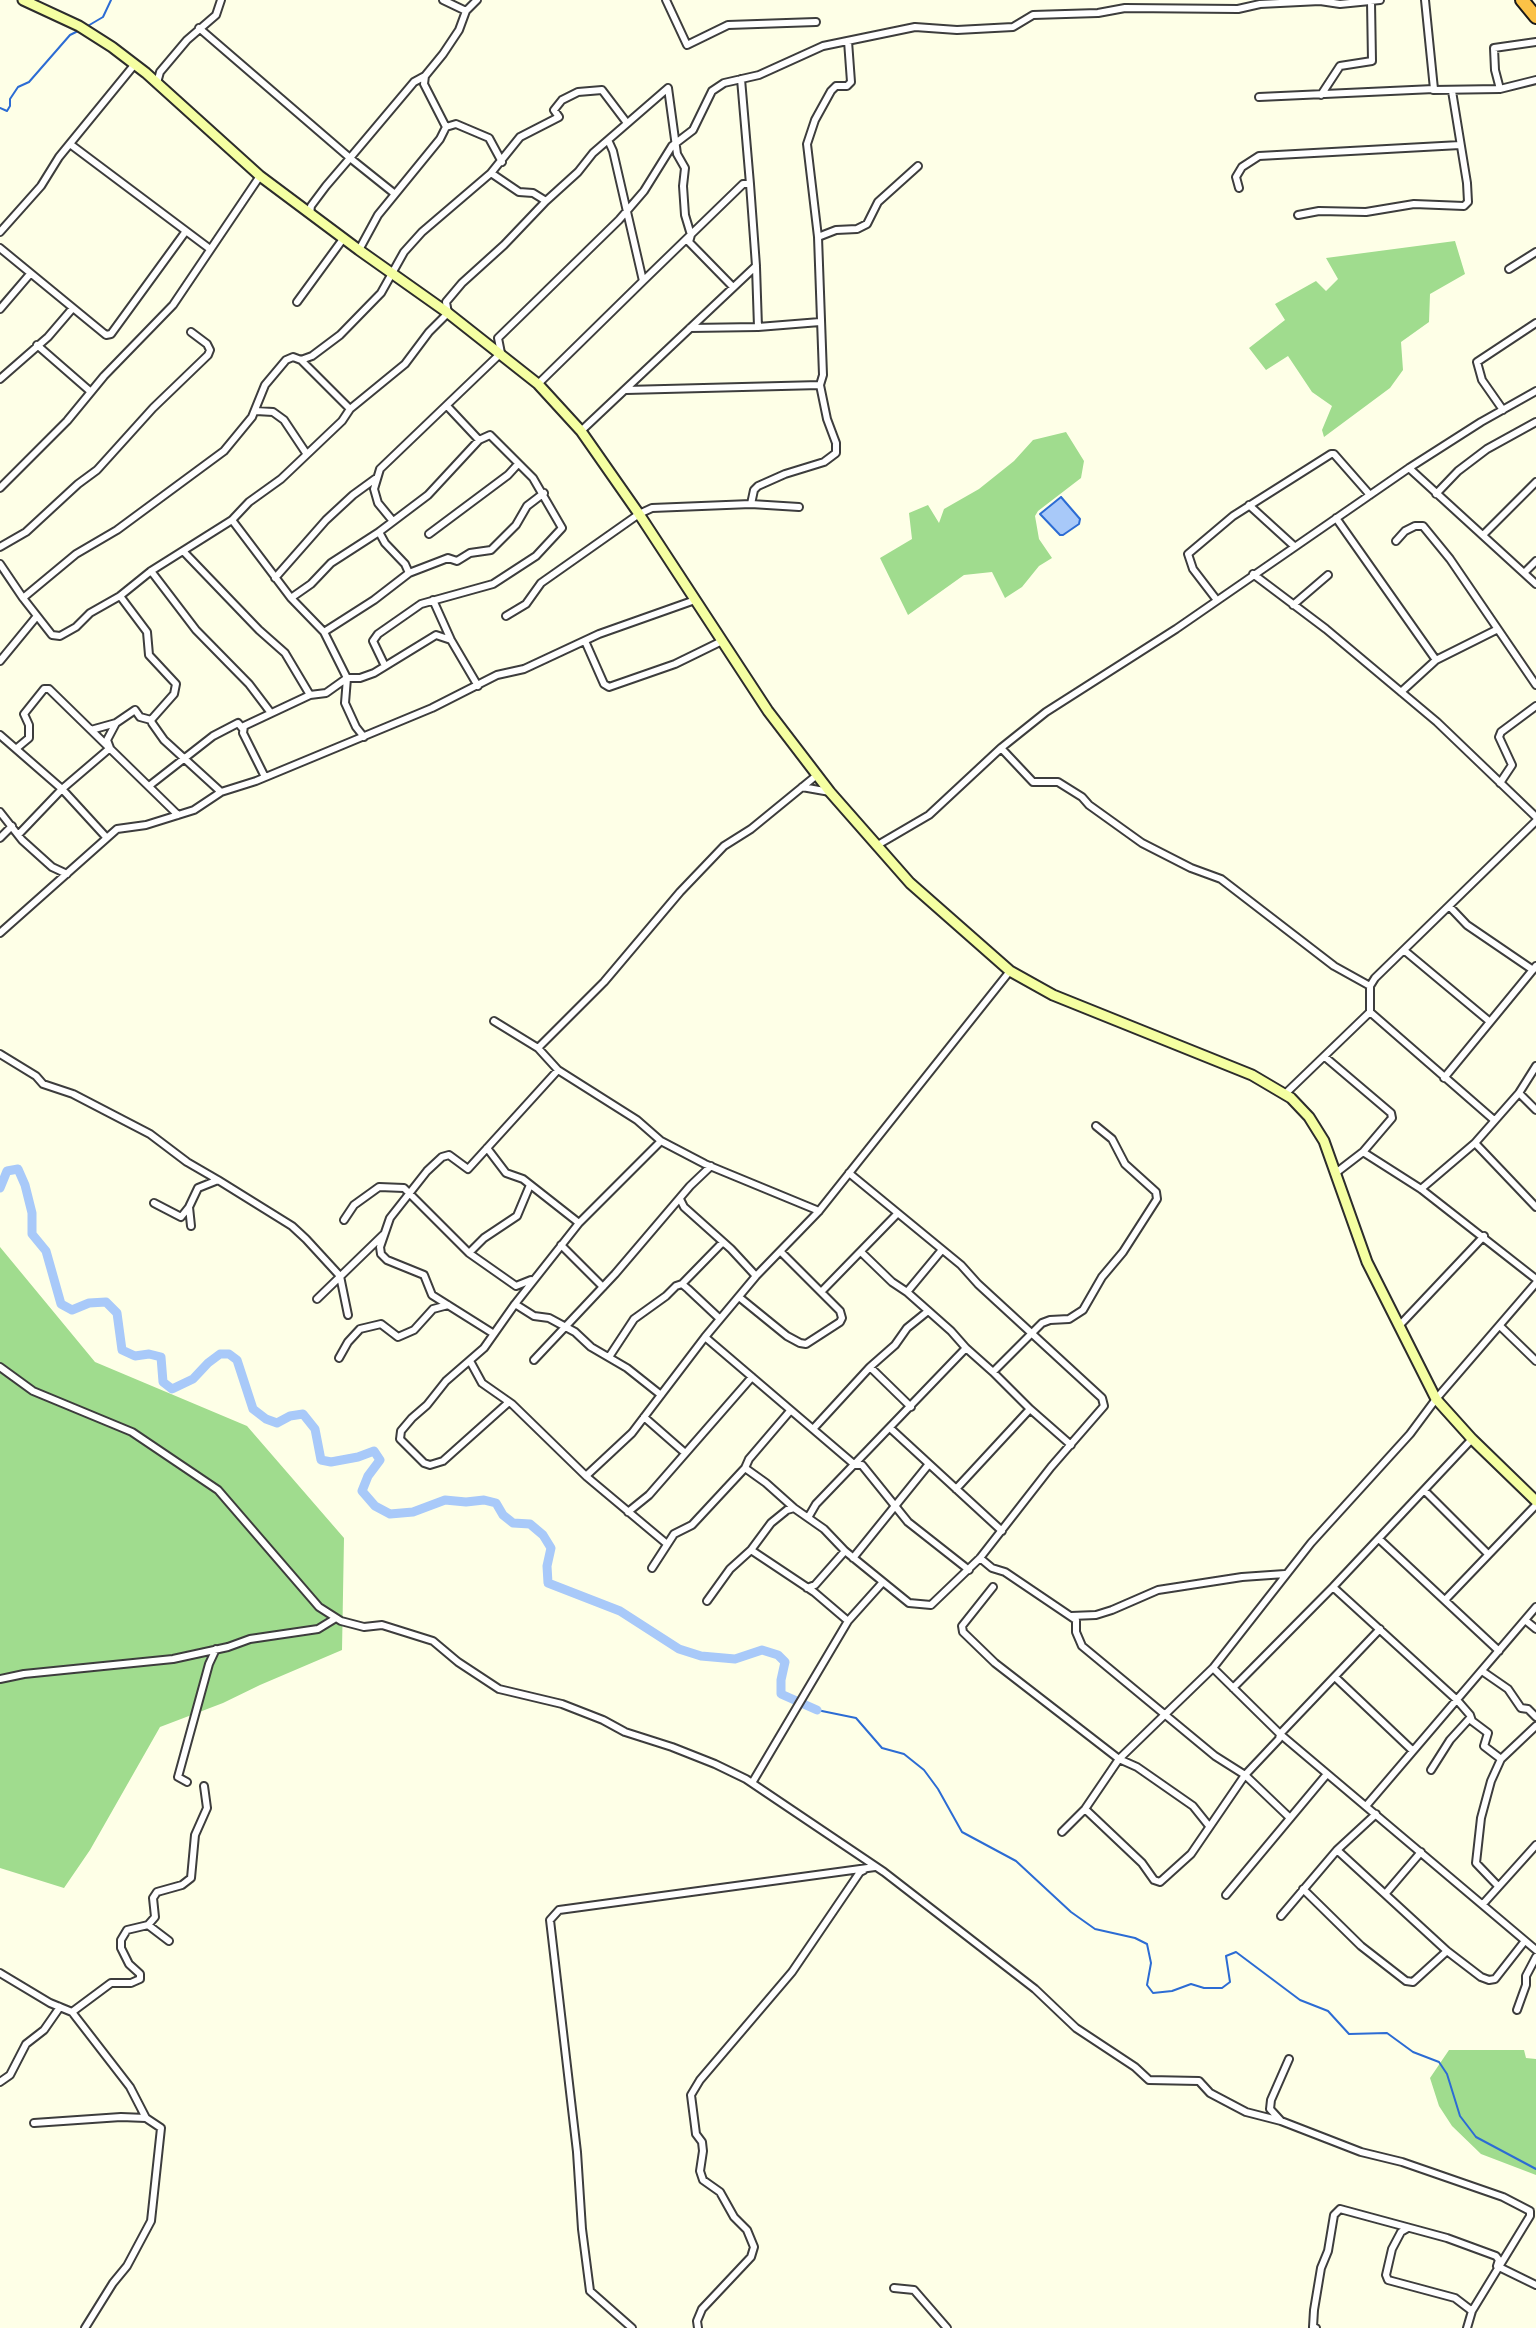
<!DOCTYPE html>
<style>
body{margin:0}
canvas{display:block;background:#feffe7}
</style>
<canvas width="1536" height="2328"></canvas>
<script>
const context = document.querySelector('canvas').getContext('2d');
context.lineJoin = 'round';
function fillPath(path, color) { context.fillStyle = color; context.fill(path, 'evenodd'); }
const poly = rows => new Path2D(rows.map(r => 'M' + r).join(''));
function stroke(path, color, width, dash) { context.strokeStyle = color; context.lineWidth = width; context.lineCap = dash ? 'butt' : 'round'; context.setLineDash(dash || []); context.stroke(path); }
fillPath(poly([
 [1455,241,1465,274,1430,294,1429,322,1401,342,1403,370,1390,388,1324,437,1322,430,1332,406,1312,392,1288,356,1266,370,1249,348,1285,320,1275,304,1316,281,1326,291,1338,279,1326,258],
 [1066,432,1084,461,1081,478,1038,511,1035,516,1039,539,1052,558,1039,566,1022,587,1005,598,992,572,964,575,908,615,880,558,912,539,909,513,928,505,939,523,944,509,979,489,1014,461,1033,440],
 [0,1247,95,1362,247,1426,344,1538,342,1650,260,1685,223,1703,160,1727,90,1850,64,1888,0,1868],
 [1449,2050,1524,2050,1526,2058,1536,2059,1536,2175,1481,2154,1452,2126,1439,2106,1430,2078]
]), '#a0dc8e');
const water = poly([
 [1061,497,1080,519,1079,524,1063,535,1060,535,1040,514,1061,497]
]);
fillPath(water, '#a8c9f9');
stroke(water, '#2c6cd4', 2);
stroke(poly([
 [86,27,103,17,111,0],
 [0,108,7,111,10,106,10,99,18,87,29,82,70,35,80,30],
 [817,1710,856,1718,882,1748,904,1754,924,1770,938,1789,962,1832,1016,1861,1071,1912,1095,1929,1135,1938,1147,1944,1151,1963,1147,1985,1153,1993,1172,1991,1191,1984,1204,1988,1222,1988,1230,1982,1226,1956,1236,1952,1300,2000,1328,2011,1349,2034,1387,2033,1413,2052,1439,2062,1447,2074,1460,2116,1476,2137,1536,2169]
]), '#2c6cd4', 2);
stroke(poly([
 [0,1188,7,1171,18,1169,25,1185,32,1213,32,1234,46,1251,61,1304,72,1310,89,1303,106,1302,117,1313,122,1350,135,1356,149,1354,161,1357,163,1382,172,1389,193,1379,208,1363,220,1354,229,1354,237,1360,253,1409,266,1419,277,1423,290,1416,303,1414,315,1429,321,1460,331,1462,358,1457,374,1451,380,1460,368,1476,362,1491,375,1506,390,1514,413,1512,445,1500,466,1502,484,1500,496,1503,503,1515,513,1523,530,1524,543,1535,551,1548,547,1566,548,1583,620,1611,679,1649,701,1656,735,1659,762,1650,778,1655,785,1662,781,1680,781,1694,817,1710]
]), '#a8c9f9', 9);
const street = poly([
 [443,0,466,11],
 [666,0,687,45,728,25,816,22],
 [199,28,350,158,414,82,425,76,443,54,459,30,466,11,477,0],
 [425,76,424,84,446,127],
 [741,79,750,184],
 [157,83,160,72,187,40,216,15,221,0],
 [1500,89,1495,70,1494,48,1536,42],
 [1433,90,1500,89,1536,80],
 [1321,95,1340,66,1372,61,1371,2],
 [1259,97,1434,89,1425,0],
 [70,144,210,249],
 [491,173,520,137,559,117,554,110,562,100,578,92,602,90,627,123],
 [1239,188,1236,177,1242,167,1259,156,1460,145],
 [546,201,578,172,593,153,668,88,677,154,685,168,683,186,685,215,691,235,689,242,733,287],
 [310,214,311,206,326,186,350,158,395,194],
 [1298,215,1319,211,1366,212,1414,204,1464,206,1468,202,1467,183,1452,91],
 [0,232,41,186,59,157,135,64],
 [818,237,836,230,857,229,867,224,878,202,918,166],
 [0,248,106,335,111,334,186,231],
 [359,250,378,215,440,139,446,127,456,124,489,138,502,162],
 [1509,269,1536,252],
 [297,302,343,239],
 [0,309,30,274],
 [758,327,820,322],
 [690,328,758,327,756,267],
 [37,345,91,392],
 [301,360,350,409],
 [0,379,48,337,72,309],
 [538,384,643,281,613,151,608,140],
 [626,390,820,385],
 [1503,410,1482,380,1477,362,1536,323],
 [256,411,273,412,284,420,306,453],
 [581,431,756,266,750,184,743,184,643,281],
 [1409,468,1536,584],
 [0,488,67,421,104,376,173,305,260,176],
 [1436,494,1458,471,1487,449,1536,422],
 [751,504,799,507],
 [1249,505,1294,546],
 [1336,518,1436,660],
 [232,520,291,598,324,632,347,678,345,703,356,727,364,737],
 [392,520,378,503,374,489,380,469,501,353,498,338,619,220,644,191,672,146,693,130,712,91,724,83,759,75,823,46,915,27,957,30,1013,27,1033,15,1098,13,1125,8,1238,9,1260,4,1320,1,1340,4,1380,0],
 [379,532,385,543,405,564,409,573],
 [429,534,508,475,518,464],
 [1484,534,1536,482],
 [1396,541,1405,531,1415,526,1423,526,1450,559,1536,685],
 [0,547,26,532,78,484,97,470,153,408,208,355,210,350,207,344,191,332],
 [184,552,259,630,285,653,310,695],
 [0,564,23,598,52,635,60,636,76,627,90,613,120,596,151,571,232,520,249,502,281,479,342,421,350,409,405,364,429,332,448,313,446,302,462,283,504,245,546,201,533,193,519,192,491,173,422,232,404,252,381,293,340,335,312,356,301,360,293,357,286,360,265,385,252,417,224,451,117,530,76,554,23,598],
 [151,571,196,630,249,684,271,713],
 [1524,573,1536,561],
 [1253,574,1326,629,1437,722,1536,817],
 [275,578,326,520,353,495,375,479],
 [120,596,147,632,149,655,176,684,174,694,151,720,152,723,164,740,221,792],
 [291,598,311,584,331,563,379,532,428,495,479,440],
 [1216,599,1193,569,1188,554,1233,516,1331,454,1334,454,1370,495],
 [433,600,451,640,478,686],
 [1293,605,1328,575],
 [506,616,526,604,541,583,639,514,652,508,751,504,754,490,758,486,785,474,824,462,836,453,836,443,827,419,820,385,823,375,818,237,807,144,815,120,831,91,836,86,847,86,851,82,848,41],
 [324,632,374,600,409,573,448,558,457,561,470,553,491,550,516,525,527,506,544,493],
 [585,641,604,684,609,687,675,664,722,641],
 [0,661,37,616],
 [385,666,373,641,378,634,421,604,493,584,536,556,562,528,533,478,490,435,479,440,448,407],
 [1401,692,1436,660,1496,630],
 [91,730,116,723],
 [0,735,62,789,106,837],
 [17,748,29,738,29,725,24,714,44,689,49,689,178,815],
 [1001,748,1033,782,1058,782,1082,797,1089,805,1142,843,1191,868,1221,879,1334,966,1370,986],
 [817,775,751,829,724,846,680,892,604,982,538,1048,558,1070,637,1120,661,1141,705,1164,819,1211],
 [265,777,243,733,244,726,310,695,326,693,347,678,360,678,374,673,436,635,451,640],
 [1500,783,1512,765,1499,737,1501,732,1536,706],
 [149,786,213,736,238,723,243,729],
 [802,787,830,792],
 [0,812,22,840,52,867,67,874],
 [19,834,62,789,110,748,107,740,116,723,135,710,140,717,151,720],
 [0,838,12,826],
 [876,846,929,815,1001,748,1046,712,1176,629,1409,468,1481,422,1536,391],
 [1449,906,1467,925,1533,970],
 [0,933,117,829,146,825,194,810,221,792,256,781,432,708,497,675,524,669,599,634,695,600],
 [1405,951,1489,1021],
 [1370,1012,1494,1120],
 [494,1021,538,1048],
 [0,1054,36,1076,43,1084,73,1094,150,1134,187,1162,218,1180,198,1188,189,1207,191,1226],
 [1325,1057,1391,1113,1392,1118,1363,1152,1337,1172],
 [1444,1078,1536,966],
 [1519,1093,1536,1110],
 [1285,1094,1370,1012,1370,986,1375,978,1536,821],
 [1475,1143,1536,1207],
 [487,1148,506,1173,523,1179,579,1223],
 [1363,1152,1421,1189,1536,1279],
 [218,1180,292,1226,306,1239,340,1276,348,1315],
 [1421,1189,1475,1143,1519,1093,1536,1066],
 [680,1199,684,1207,731,1249,756,1276],
 [154,1203,181,1217,189,1207],
 [344,1220,354,1205,379,1187,404,1188,469,1253,516,1286,531,1280],
 [561,1245,603,1287],
 [861,1252,892,1282,907,1292,951,1331,966,1348,993,1372,1030,1409,1071,1445],
 [469,1253,484,1238,517,1216,530,1185],
 [682,1284,723,1242],
 [822,1291,897,1214],
 [907,1292,941,1251],
 [739,1297,787,1336,800,1343,806,1344,840,1322,842,1318,840,1311,781,1252],
 [317,1299,383,1235],
 [515,1304,534,1316,549,1318,575,1332,591,1347,627,1368,661,1395],
 [1399,1326,1484,1236],
 [1500,1326,1536,1361],
 [494,1334,432,1295,424,1275,387,1260,381,1254,380,1247,390,1218,427,1171,442,1157,449,1155,468,1169,558,1070],
 [705,1337,855,1465,862,1465,908,1522,969,1570],
 [609,1357,634,1319,666,1296,676,1286,682,1284,688,1289,720,1319],
 [339,1358,348,1342,360,1329,381,1324,398,1337,414,1330,433,1309,448,1305],
 [534,1360,615,1274,690,1186,711,1166],
 [470,1361,482,1383,512,1404,587,1477,667,1544],
 [0,1367,33,1391,132,1432,218,1490,319,1607,341,1621,364,1627,382,1625,433,1641,458,1662,499,1689,562,1704,603,1720,625,1732,672,1747,715,1764,746,1779,884,1872,1035,1989,1076,2028,1135,2067,1149,2080,1199,2081,1210,2093,1246,2112,1281,2121],
 [993,1372,1042,1323,1050,1320,1069,1319,1083,1310,1102,1277,1123,1252,1157,1199,1156,1192,1125,1164,1112,1139,1096,1126],
 [509,1402,443,1461,430,1465,424,1463,400,1439,401,1431,412,1418,427,1405,446,1381,484,1348,515,1304,579,1223,661,1141],
 [911,1407,870,1367,895,1345,907,1328,928,1311],
 [644,1417,684,1452],
 [890,1428,1002,1531],
 [813,1429,870,1367],
 [745,1468,766,1483,794,1508,824,1529,845,1551,909,1603,931,1605,980,1558,1051,1467,1104,1406,1102,1398,978,1284,961,1265,849,1173],
 [587,1475,632,1433,705,1337,756,1276,819,1211,1010,971],
 [956,1489,1030,1409],
 [1425,1491,1488,1554],
 [628,1512,649,1495,752,1377],
 [809,1516,816,1504,966,1348],
 [1379,1539,1499,1651],
 [751,1550,814,1592,848,1621],
 [853,1558,929,1464],
 [980,1558,992,1568,1005,1572,1076,1620,1076,1632,1082,1646,1215,1756,1245,1775,1290,1818],
 [652,1568,674,1534,692,1525,745,1468,749,1459,790,1411],
 [993,1587,962,1626,963,1632,995,1663,1119,1759,1137,1767,1193,1806,1209,1826],
 [1333,1587,1457,1700,1470,1715,1472,1721,1488,1733,1484,1746,1501,1759],
 [807,1588,815,1585,845,1551],
 [1445,1600,1536,1505],
 [707,1601,730,1569,751,1550,771,1523,787,1510,794,1508],
 [1071,1616,1096,1615,1112,1610,1158,1590,1242,1577,1285,1574],
 [1525,1620,1536,1629],
 [1213,1668,1280,1734,1536,1950],
 [1482,1671,1508,1689,1521,1708,1528,1709,1536,1717],
 [1335,1677,1412,1750],
 [0,1679,24,1674,173,1659,228,1647,250,1639,318,1629,336,1618],
 [1233,1688,1333,1587,1472,1439],
 [1431,1770,1450,1740,1470,1718],
 [187,1782,178,1777,209,1664,216,1649],
 [752,1783,848,1621,883,1582],
 [1366,1806,1536,1607],
 [1085,1809,1142,1863,1154,1880,1160,1882,1191,1854,1245,1775,1279,1739,1280,1734,1380,1629],
 [1062,1832,1085,1809,1119,1759,1213,1668,1311,1543,1410,1434,1436,1399,1536,1283],
 [1337,1850,1447,1951,1481,1977,1489,1980,1495,1979,1524,1942],
 [1498,1886,1476,1863,1481,1818,1491,1781,1501,1759,1536,1726],
 [1303,1889,1361,1946,1406,1981,1413,1982,1447,1951],
 [1386,1893,1421,1852],
 [1226,1895,1327,1774],
 [1483,1904,1536,1845],
 [1281,1916,1337,1850,1376,1814],
 [148,1925,155,1917,153,1898,157,1892,182,1885,191,1878,195,1835,207,1808,204,1786],
 [0,1973,50,2003,72,2012,130,2087,146,2118,161,2128,151,2221,127,2266,113,2283,85,2328],
 [1517,2010,1526,1985,1526,1976,1536,1957],
 [72,2012,111,1983,131,1983,140,1979,140,1974,129,1964,121,1948,121,1940,127,1930,148,1925,169,1941],
 [1289,2059,1271,2100,1270,2109,1281,2121,1361,2152,1402,2162,1503,2197,1530,2211,1530,2216,1472,2311,1467,2328],
 [0,2082,10,2075,26,2044,44,2030,60,2007],
 [34,2123,121,2117,146,2118],
 [1408,2228,1401,2232,1392,2249,1386,2275,1388,2280,1455,2298,1472,2311],
 [894,2288,914,2290,947,2328],
 [632,2328,590,2291,582,2229,577,2152,550,1920,559,1910,875,1867],
 [698,2328,697,2321,702,2309,751,2257,754,2247,747,2230,734,2217,720,2192,703,2180,700,2171,703,2151,702,2142,696,2134,691,2095,700,2080,792,1972,860,1872,864,1870],
 [1316,2328,1313,2327,1314,2310,1321,2268,1328,2251,1334,2215,1340,2209,1447,2238,1496,2256,1499,2260,1497,2266,1536,2285]
]);
const secondary = poly([
 [23,0,79,26,112,47,146,73,260,176,359,250,448,313,538,384,581,431,639,514,768,711,830,792,910,883,1010,971,1053,995,1252,1075,1291,1098,1309,1117,1324,1141,1367,1262,1436,1399,1472,1439,1536,1501]
]);
const highway = poly([
 [1522,0,1536,17]
]);
stroke(street, '#3d3d3d', 10);
stroke(secondary, '#2c2c2c', 13);
stroke(highway, '#1b1b1b', 16);
stroke(street, '#fff', 6);
stroke(secondary, '#f5ffa2', 9);
stroke(highway, '#fcc247', 12);
</script>
